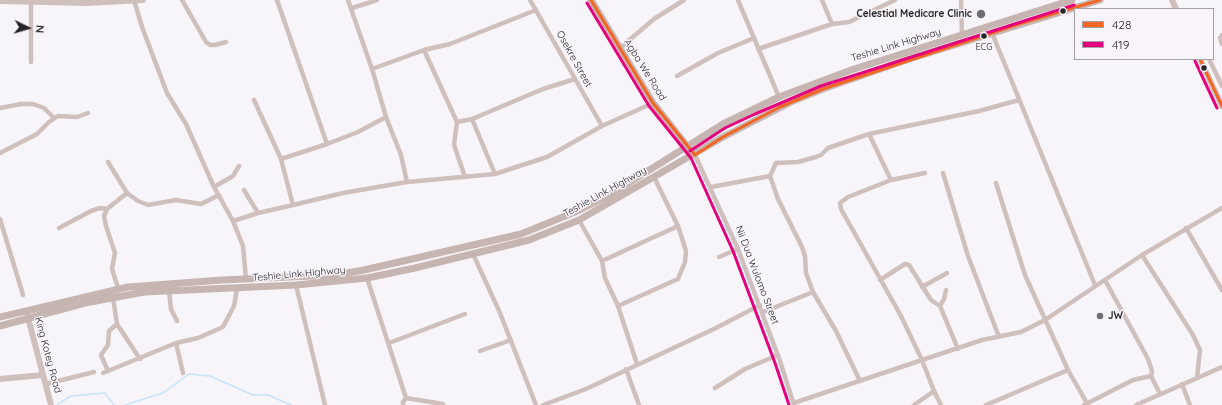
<!DOCTYPE html>
<style>
body{margin:0}
#map{position:relative;width:1222px;height:405px;overflow:hidden;background:#f7f5f9;font-family:Quicksand,sans-serif}
canvas{display:block}
.legend{position:absolute;left:1074px;top:8px;width:140px;height:52px;box-sizing:border-box;background:#f8f4fa;border:1px solid #a4a1a6;margin:0;padding:5px 7px;list-style:none;font-size:12px;color:#272527}
.legend li{display:flex;align-items:center;gap:8px;height:20px}
.legend b{width:20px;border:1px solid #a4a1a6}
.north{position:absolute;left:8px;top:8px;width:40px;height:40px;-webkit-text-stroke:3px #f8f4fa;paint-order:stroke;rotate:95deg;font-size:11px;font-weight:700;line-height:16px;text-align:center;color:#272527}
.north::after{content:'';display:block;margin:auto;width:14px;height:18px;background:#272527;clip-path:polygon(50% 0,100% 100%,50% 72%,0 100%)}
</style>
<div id="map">
<canvas width="1222" height="405"></canvas>
<ul class="legend">
<li><b style="height:5px;background:#f26522"></b>428</li>
<li><b style="height:5px;background:#e5007d"></b>419</li>
</ul>
<div class="north">N</div>
</div>
<script>
const context = document.querySelector('canvas').getContext('2d');
context.lineJoin = 'round';
const poly = rows => new Path2D(rows.map(r => 'M' + r).join(''));
function stroke(path, color, width, dash) { context.strokeStyle = color; context.lineWidth = width; context.lineCap = dash ? 'butt' : 'round'; context.setLineDash(dash || []); context.stroke(path); }
function drawText(font, color, halo, rows, align = 'center') {
  context.font = font + ' Quicksand,sans-serif'; context.lineWidth = 3; context.setLineDash([]); context.textBaseline = 'middle'; context.strokeStyle = halo; context.fillStyle = color; for (const [text, x, y, turn = 0] of rows) {
    context.save(); context.translate(x, y); context.rotate((+turn || 0) * Math.PI / 180); context.textAlign = isNaN(turn) ? turn : align; if (halo) context.strokeText(text, 0, 0); context.fillText(text, 0, 0); context.restore();
  }
}
stroke(poly([
 [57,405,71,396,105,393,114,405],
 [125,405,163,393,189,374,210,376,253,395,268,395,291,405]
]), '#c7e3fa', 1.5);
stroke(poly([
 [134,0,142,27,167,93,186,124,214,187,233,221,243,246,246,279],
 [182,0,206,42,210,45,215,45,226,42],
 [277,0,327,144],
 [348,0,372,69,386,117,401,155,407,182,495,174,547,157,602,126,653,103],
 [530,0,602,126],
 [738,0,779,97],
 [822,0,832,24],
 [961,0,962,35],
 [31,2,31,62],
 [352,8,377,0],
 [992,33,1095,285],
 [1222,35,1220,38,1222,44],
 [620,48,654,19,684,0],
 [758,49,832,24,849,22,895,0],
 [424,50,457,122,472,119,543,89,575,79],
 [1209,59,1222,86],
 [372,69,424,50,450,44,536,10],
 [677,76,718,53,754,38],
 [254,100,281,159],
 [0,108,21,104,33,104,44,108,54,118],
 [472,119,495,174],
 [457,122,454,145,465,177],
 [869,134,891,180],
 [0,153,37,134,49,122,58,116,77,117,88,113],
 [695,155,738,249,780,361,794,405],
 [108,162,127,193,138,201,148,205,176,200,201,204,219,195],
 [925,173,891,180,848,197,840,203,841,209,901,316,922,360,982,340,1021,332,1045,320,1142,255,1222,208],
 [943,173,968,256,999,337],
 [996,183,1025,275,1068,370,1088,405],
 [214,187,233,176,239,166],
 [711,187,770,176,776,163,798,162,816,157,821,155,828,148,869,134,979,111,1019,100],
 [244,190,258,213],
 [293,205,343,193,407,182],
 [0,219,23,295],
 [579,220,602,261,605,278,618,306],
 [233,221,258,213,293,205,281,159,327,144,358,132,386,117],
 [59,228,91,211,100,208,107,209],
 [1186,228,1222,290],
 [473,254,500,313,536,405],
 [1142,255,1193,335,1200,350,1197,378],
 [719,257,738,249],
 [602,261,678,226],
 [367,278,406,398,403,402,403,405],
 [880,280,905,264,909,265,931,300,940,306],
 [1105,280,1148,359,1152,371,1151,376,1160,394],
 [296,285,325,405],
 [922,287,947,273],
 [118,288,112,269,115,253,106,226,104,216,107,209,127,193],
 [946,290,944,299,940,306,958,349],
 [169,291,171,309,177,321],
 [813,292,836,331,860,381],
 [113,298,117,324,140,359],
 [763,312,813,292,806,273,805,256,802,247,778,199,770,176],
 [176,343,183,373],
 [389,343,465,314],
 [480,351,511,340],
 [637,364,618,306,678,279,685,262,686,251,678,226,654,177],
 [626,369,639,405],
 [108,371,101,355,108,345,109,331,117,324],
 [103,373,176,343,198,338,223,327,234,306,237,289],
 [46,384,94,372],
 [1182,384,1190,405],
 [715,388,745,369,778,355],
 [934,391,941,405],
 [406,398,443,404],
 [794,403,922,360,934,391,914,405],
 [543,405,586,389,716,328,760,305],
 [986,405,1068,370],
 [1084,405,1133,380,1151,376],
 [1136,405,1222,367]
]), '#cfbfbd', 4.5);
stroke(poly([
 [1172,0,1176,9],
 [0,1,87,3,143,0],
 [1200,59,1222,106],
 [27,314,51,405],
 [0,379,43,375]
]), '#cfbfbd', 6);
stroke(poly([
 [591,0,653,103,690,150],
 [0,317,128,287,222,280,335,275,364,270,521,234,575,212,611,194,723,124,779,97,851,70,1072,0],
 [0,326,85,303,144,292,296,285,367,278,415,268,529,240,579,220,723,137,793,101,823,89,909,59,1100,0]
]), '#c7b5b2', 7);
stroke(poly([
 [591,0,653,103,695,155,723,137,780,107,823,89,1019,24,1100,0],
 [1200,59,1222,106]
]), '#f26522', 3);
stroke(poly([
 [587,3,649,106,691,158,733,251,775,363,789,405],
 [1195,61,1217,108],
 [690,151,725,128,755,114,821,86,1074,5]
]), '#e5007d', 3);
for (const [x, y, r, color] of [
 [1063,11,3.5,"#272527"],
 [981,14,5,"#706e70"],
 [984,36,3.5,"#272527"],
 [1204,68,3.5,"#272527"],
 [1100,316,4,"#706e70"]
]) { const dot = new Path2D(); dot.arc(x, y, r, 0, 2 * Math.PI); context.fillStyle = color; context.fill(dot); stroke(dot, '#f8f4fa', 1.5); }
drawText('9px', '#272527', '#f8f4fa', [
 ["ECG",984,47]
]);
drawText('bold 10px', '#272527', '#f8f4fa', [
 ["Celestial Medicare Clinic",972,14],
 ["JW",1108,316,"left"]
], 'right');
drawText('10px', '#272527', '#f8f4fa', [
 ["Teshie Link Highway",896,45,-17],
 ["Osekre Street",574,59,61],
 ["Agba We Road",645,70,58],
 ["Teshie Link Highway",605,192,-29],
 ["Teshie Link Highway",299,274,-5],
 ["Nii Dua Wulomo Street",757,275,69],
 ["King Kotey Road",48,355,75]
]);
</script>
